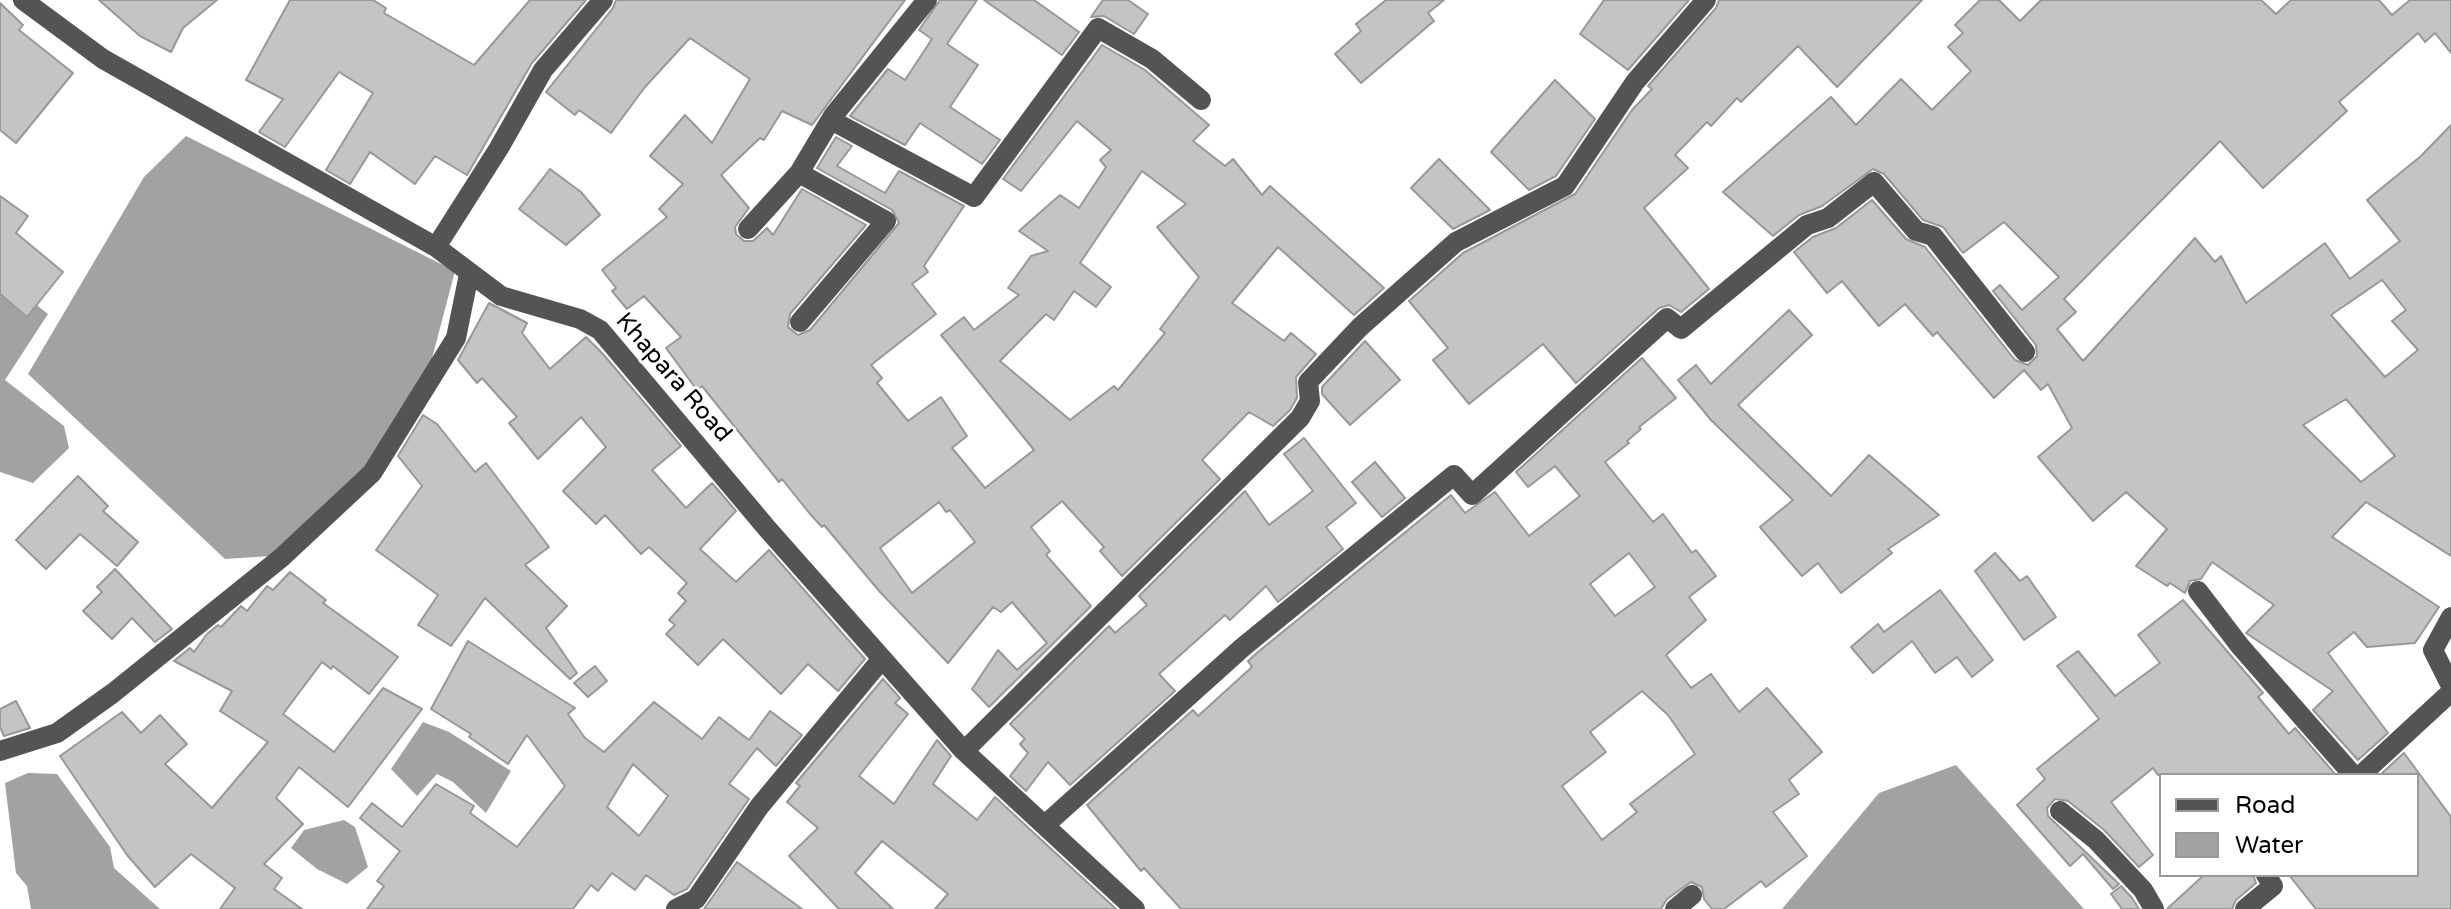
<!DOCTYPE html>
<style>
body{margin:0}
#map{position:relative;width:2451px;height:909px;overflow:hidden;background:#fff;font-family:"Varela Round",sans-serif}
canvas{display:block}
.legend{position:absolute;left:2159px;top:773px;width:260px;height:104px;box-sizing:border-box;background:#fff;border:2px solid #999;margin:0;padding:10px 14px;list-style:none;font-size:24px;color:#000}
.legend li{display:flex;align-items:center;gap:16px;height:40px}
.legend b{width:40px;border:2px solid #999}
</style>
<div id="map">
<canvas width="2451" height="909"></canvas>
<ul class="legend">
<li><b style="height:10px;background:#545454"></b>Road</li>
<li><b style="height:22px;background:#a2a2a2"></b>Water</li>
</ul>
</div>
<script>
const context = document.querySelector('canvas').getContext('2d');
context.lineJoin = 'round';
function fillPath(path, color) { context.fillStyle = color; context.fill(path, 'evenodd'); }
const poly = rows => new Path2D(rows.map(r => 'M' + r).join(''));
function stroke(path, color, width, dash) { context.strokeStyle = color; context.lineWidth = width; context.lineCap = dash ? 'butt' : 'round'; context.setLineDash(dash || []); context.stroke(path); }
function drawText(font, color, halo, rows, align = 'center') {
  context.font = font + ' "Varela Round",sans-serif'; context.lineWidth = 6; context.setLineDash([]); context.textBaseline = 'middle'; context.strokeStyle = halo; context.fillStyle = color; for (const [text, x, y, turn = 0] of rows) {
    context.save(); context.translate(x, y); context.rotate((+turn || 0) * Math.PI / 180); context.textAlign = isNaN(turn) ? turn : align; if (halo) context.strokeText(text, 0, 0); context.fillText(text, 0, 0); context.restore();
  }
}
fillPath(poly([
 [186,136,455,271,430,366,353,485,271,556,225,559,28,374,144,177],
 [0,276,48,314,5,380,64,426,69,448,33,483,0,472],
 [423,722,449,732,511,771,486,813,453,782,437,774,417,796,391,769],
 [1956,765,2084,909,1782,909,1879,793],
 [28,773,57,774,110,847,114,868,160,909,31,909,27,886,16,873,5,783],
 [344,820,355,827,368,867,347,884,317,869,291,848,304,830]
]), '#a2a2a2');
const building = poly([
 [99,0,217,0,183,28,171,52,140,36,99,0],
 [290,0,373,0,386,8,384,13,474,65,530,0,586,0,532,63,467,175,435,156,415,184,370,152,350,184,326,170,373,93,339,72,285,147,259,132,283,99,246,80,290,0],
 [616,0,905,0,812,125,782,111,764,140,760,138,721,175,749,208,735,227,736,234,744,241,753,241,767,228,773,235,802,189,866,225,790,314,788,327,798,335,810,330,899,223,892,210,817,168,836,137,852,146,837,166,885,193,899,171,964,206,924,266,928,272,912,284,936,314,871,365,882,378,877,383,908,421,941,397,967,436,952,448,985,488,1034,450,941,335,964,317,974,330,1019,295,1008,288,1031,256,1048,251,1019,231,1060,195,1079,208,1106,167,1100,160,1111,150,1077,121,1021,191,1003,179,1102,45,1145,70,1209,125,1193,141,1225,166,1233,159,1262,195,1270,186,1384,288,1354,315,1278,247,1232,303,1284,341,1291,333,1316,354,1296,377,1297,398,1290,410,1273,426,1249,412,1202,460,1220,479,1122,576,1100,551,1104,547,1062,501,1031,527,1050,551,1046,555,1091,606,989,707,972,689,998,650,1017,670,1047,643,1012,602,1001,612,993,607,948,663,880,592,824,525,822,527,810,514,782,479,779,482,702,386,697,390,666,348,681,337,644,296,627,309,612,291,616,288,602,270,667,217,659,209,683,184,650,156,685,115,712,143,750,79,690,38,645,87,611,133,579,110,575,115,546,92,613,8,616,0],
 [1142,171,1186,204,1157,227,1199,277,1160,329,1165,333,1118,390,1114,386,1070,420,1000,361,1046,314,1054,320,1074,291,1096,307,1111,287,1080,263,1142,171],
 [939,502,946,512,950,510,975,542,912,593,880,548,939,502],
 [940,0,977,0,947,44,978,65,950,107,1000,140,982,164,920,123,905,145,850,116,888,69,905,80,932,39,919,30,940,0],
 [984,0,1034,0,1079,32,1062,55,984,0],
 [1103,0,1128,0,1148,14,1134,34,1104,16,1091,17,1103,0],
 [1386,0,1444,0,1428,13,1434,21,1361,83,1335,54,1361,31,1356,24,1386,0],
 [1604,0,1689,0,1628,70,1580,34,1604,0],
 [1719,0,1922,0,1837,87,1798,46,1741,102,1737,98,1711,126,1707,122,1675,155,1688,168,1644,208,1709,289,1681,312,1669,305,1659,308,1576,383,1543,344,1469,404,1433,360,1448,348,1409,301,1463,253,1575,194,1632,110,1652,89,1648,86,1716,8,1719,0],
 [1980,0,1999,0,2020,21,2041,0,2261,0,2276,14,2291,0,2379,0,2392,15,2410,0,2451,0,2451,53,2435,33,2425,42,2418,33,2339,102,2347,111,2263,188,2220,141,2064,299,2076,312,2057,329,2083,361,2195,238,2215,262,2221,256,2246,303,2325,243,2350,279,2400,241,2367,200,2421,156,2451,125,2451,556,2366,502,2332,537,2439,607,2415,643,2367,647,2354,632,2328,653,2388,733,2358,760,2313,710,2333,691,2246,633,2274,605,2212,562,2201,579,2190,581,2185,593,2170,583,2167,586,2136,566,2167,529,2126,492,2093,521,2038,457,2072,428,2048,384,2041,390,2024,370,1994,398,1937,332,1933,336,1905,304,1879,326,1842,281,1827,293,1794,252,1813,237,1836,228,1872,200,1906,239,1925,247,2015,360,2028,365,2037,356,2036,345,1993,291,2000,285,2022,310,2059,277,2004,222,1963,253,1943,227,1923,220,1884,174,1873,169,1822,206,1799,215,1773,236,1723,192,1831,97,1856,125,1901,79,1932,110,1971,71,1948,47,1963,33,1955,25,1980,0],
 [2382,280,2406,310,2392,321,2418,350,2385,377,2331,315,2382,280],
 [2346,399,2395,456,2361,482,2303,425,2346,399],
 [0,3,23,25,19,30,73,73,16,143,0,130,0,3],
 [1555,80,1595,119,1556,176,1529,190,1491,152,1555,80],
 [1439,159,1490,210,1453,229,1411,188,1439,159],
 [550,169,581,192,600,215,566,245,519,209,550,169],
 [0,196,28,216,16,233,63,272,27,317,0,294,0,196],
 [489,303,527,323,522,333,550,369,586,337,603,354,681,446,652,470,686,508,712,483,736,511,700,549,736,582,769,550,865,659,838,691,808,664,781,694,723,639,698,665,666,634,675,625,669,620,686,601,678,593,687,583,649,547,641,554,605,515,596,524,563,491,606,447,581,417,538,459,509,423,517,417,482,378,477,383,458,360,489,303],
 [1789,310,1812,335,1738,405,1831,496,1869,455,1939,515,1888,549,1892,553,1841,593,1818,563,1802,576,1760,527,1793,500,1711,420,1678,380,1696,365,1711,384,1789,310],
 [1365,341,1400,380,1350,425,1322,394,1322,387,1365,341],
 [1642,358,1676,398,1639,427,1641,429,1627,441,1629,443,1605,462,1653,522,1663,514,1692,553,1696,550,1716,576,1689,597,1706,620,1666,655,1691,688,1711,674,1739,712,1767,688,1822,752,1789,780,1799,794,1773,812,1807,856,1766,887,1761,881,1724,909,1712,909,1704,899,1702,887,1691,882,1667,899,1661,909,1181,909,1144,868,1141,871,1087,805,1193,710,1198,716,1252,667,1248,661,1258,652,1451,495,1465,513,1495,492,1529,536,1580,496,1555,466,1528,487,1516,472,1642,358],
 [1629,553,1655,587,1615,616,1590,584,1629,553],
 [1642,691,1668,715,1695,754,1630,804,1637,812,1602,840,1562,786,1606,752,1590,732,1642,691],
 [423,415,437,424,475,472,486,463,549,547,525,565,567,606,546,628,577,673,570,679,485,598,451,646,418,625,438,595,376,550,422,486,398,456,423,415],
 [1304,438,1356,503,1326,527,1343,549,1278,602,1266,586,1230,620,1225,615,1159,674,1175,691,1070,785,1048,762,1026,791,1010,776,1028,753,1020,744,1025,739,1010,724,1109,626,1115,633,1147,605,1139,596,1245,491,1269,525,1313,491,1284,454,1304,438],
 [1375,462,1405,498,1382,517,1352,482,1375,462],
 [78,476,108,506,103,511,138,542,117,566,80,534,46,569,16,540,78,476],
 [1995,553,2020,581,2027,576,2056,617,2024,640,1975,571,1995,553],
 [115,569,172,629,155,642,132,618,112,639,83,611,102,592,97,587,115,569],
 [290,572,326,600,323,603,398,657,369,694,333,666,331,669,322,662,283,714,334,752,383,688,422,709,348,807,299,767,276,798,303,824,264,864,282,878,274,889,302,909,220,909,235,888,191,854,155,887,127,855,60,756,122,712,141,733,160,715,187,744,165,764,212,808,268,742,220,711,232,691,174,661,190,648,194,652,207,634,218,625,221,627,241,606,247,611,267,586,273,590,290,572],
 [1940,590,1993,660,1972,677,1957,657,1935,673,1912,641,1873,673,1851,647,1878,624,1884,632,1940,590],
 [2183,600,2263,693,2258,697,2289,734,2295,728,2336,775,2158,775,2153,768,2111,802,2153,855,2139,867,2104,830,2068,801,2055,799,2047,808,2048,816,2119,884,2113,889,2083,854,2070,866,2017,805,2045,779,2037,769,2099,719,2057,666,2078,651,2115,696,2160,663,2138,635,2183,600],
 [468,641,575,708,568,714,585,738,604,752,654,702,702,739,719,717,749,740,770,711,802,735,776,766,757,748,729,784,749,799,687,889,674,895,646,875,635,890,612,873,598,891,591,885,573,909,367,909,384,886,377,881,400,851,360,818,372,803,402,827,436,784,474,806,470,813,517,847,565,786,527,735,508,764,469,737,471,734,431,709,468,641],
 [633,764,668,796,639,836,607,807,633,764],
 [595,666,607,681,588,697,574,683,595,666],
 [883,679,900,698,895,703,908,714,859,776,894,804,937,740,951,756,933,784,977,820,995,797,1116,909,935,909,948,894,882,841,855,873,893,909,839,909,789,856,818,828,787,802,800,786,796,783,883,679],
 [16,701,30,728,4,736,0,727,0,709,16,701],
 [2404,753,2451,817,2451,909,2316,909,2289,875,2417,875,2417,775,2380,775,2404,753],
 [737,862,802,909,704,909,737,862],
 [2204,875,2253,875,2256,883,2236,900,2232,909,2167,909,2204,875],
 [2121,886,2132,898,2139,909,2122,909,2111,894,2121,886]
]);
fillPath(building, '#c4c4c4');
stroke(building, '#989898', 2);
stroke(poly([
 [23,0,103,59,436,247,501,296,580,319,600,330,765,526,964,751,1135,909],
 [831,120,974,197,1098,28,1152,59,1201,100],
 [799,173,886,221,800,322],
 [748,229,799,173,833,116,927,0],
 [436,247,499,148,543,70,603,0],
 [2198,591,2240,646,2353,775],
 [2451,617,2433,650,2451,686],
 [0,751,57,733,113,693,281,558,372,473,456,338,469,274],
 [964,751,1300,418,1310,401,1308,382,1360,327,1456,242,1565,186,1635,82,1706,0],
 [2361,775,2451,692],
 [2060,811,2096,840,2143,890,2154,909],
 [1045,825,1243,647,1454,475,1472,495,1667,318,1681,329,1807,225,1828,218,1874,182,1916,231,1933,236,2025,352],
 [676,909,696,899,759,807,881,660],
 [1675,909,1692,895],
 [2245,909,2273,886,2266,875]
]), '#545454', 20);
drawText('24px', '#000', '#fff', [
 ["Khapara Road",673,378,49]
]);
</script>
